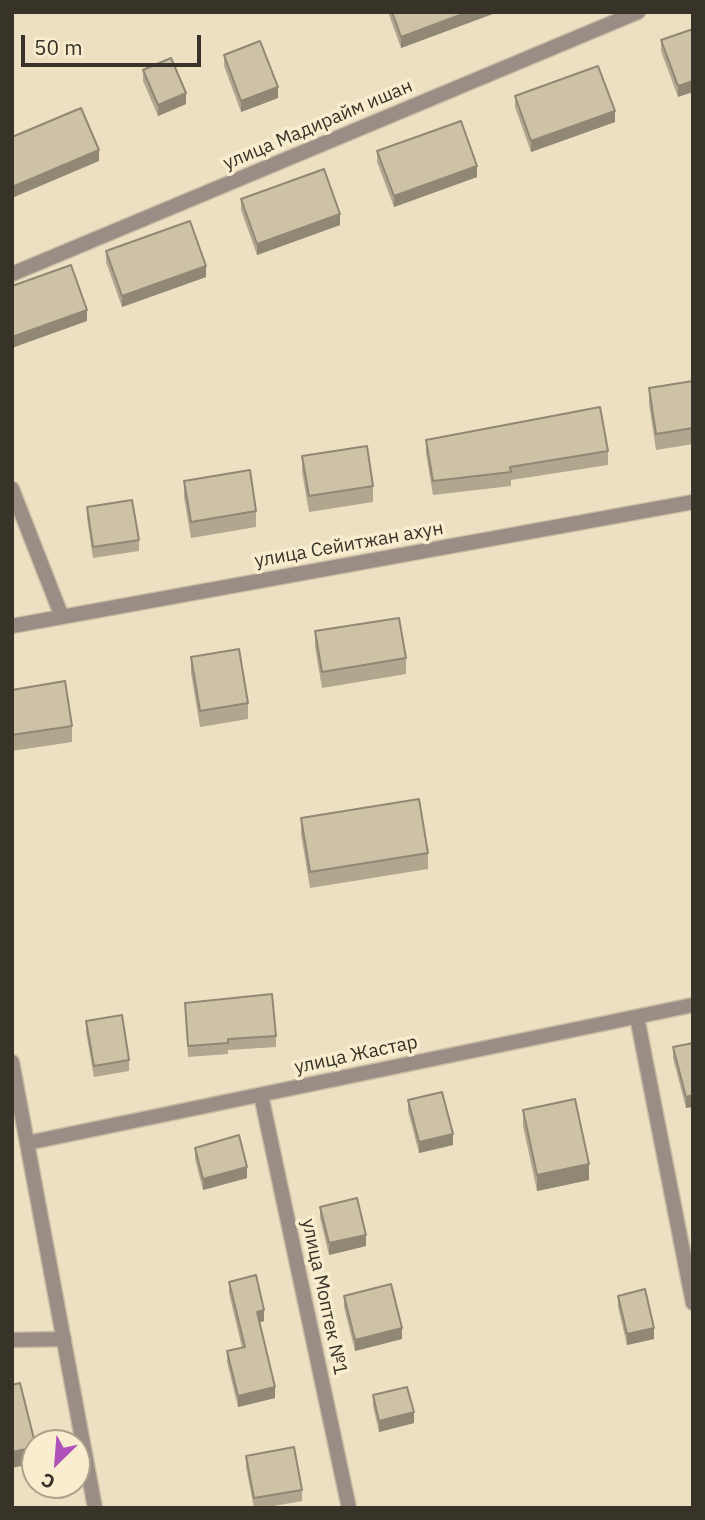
<!DOCTYPE html>
<meta charset="utf-8">
<style>
body{margin:0}
#map{position:relative;width:705px;height:1520px;overflow:hidden;background:#ecdfc2;font-family:"IBM Plex Sans",sans-serif}
canvas{display:block}
.frame{position:absolute;inset:0;border:14px solid #383328;pointer-events:none}
.north{position:absolute;left:21px;top:1429px;width:70px;height:70px;box-sizing:border-box;background:#f9eccf;border:2px solid #aca28c;border-radius:50%;rotate:205deg;font-size:19px;font-weight:700;line-height:28px;text-align:center;color:#383328}
.north::after{content:'';display:block;margin:auto;width:24px;height:32px;background:#b151ba;clip-path:polygon(50% 0,100% 100%,50% 72%,0 100%)}
.scale{position:absolute;left:21px;top:35px;width:180px;height:32px;box-sizing:border-box;border:4px solid #383328;border-top:0;padding-left:9px;font-size:21px;line-height:24px;white-space:nowrap;color:#383328;-webkit-text-stroke:5px #f9eccf;paint-order:stroke}
</style>
<div id="map">
<canvas width="705" height="1520"></canvas>
<div class="frame"></div>
<div class="north">С</div>
<div class="scale">50 m</div>
</div>
<script>
const context = document.querySelector('canvas').getContext('2d');
context.lineJoin = 'round';
const poly = rows => new Path2D(rows.map(r => 'M' + r).join(''));
function stroke(path, color, width, dash) { context.strokeStyle = color; context.lineWidth = width; context.lineCap = dash ? 'butt' : 'round'; context.setLineDash(dash || []); context.stroke(path); }
function fillPath(path, color) { context.fillStyle = color; context.fill(path, 'evenodd'); }
function drawText(font, color, halo, rows, align = 'center') {
  context.font = font + ' "IBM Plex Sans",sans-serif'; context.lineWidth = 7; context.setLineDash([]); context.textBaseline = 'middle'; context.strokeStyle = halo; context.fillStyle = color; for (const [text, x, y, turn = 0] of rows) {
    context.save(); context.translate(x, y); context.rotate((+turn || 0) * Math.PI / 180); context.textAlign = isNaN(turn) ? turn : align; if (halo) context.strokeText(text, 0, 0); context.fillText(text, 0, 0); context.restore();
  }
}
const street = poly([
 [12,274,638,12],
 [12,489,62,617],
 [12,626,693,502],
 [637,1017,693,1303],
 [12,1062,95,1508],
 [261,1095,349,1508],
 [27,1143,693,1005],
 [12,1340,64,1339]
]);
stroke(street, '#c8bda3', 17);
stroke(street, '#998d85', 14);
fillPath(poly([
 [388,12,498,12,401,48],
 [693,29,678,97,661,51,661,40],
 [224,55,278,98,241,112,224,66],
 [143,70,186,104,158,116,143,81],
 [515,96,615,122,531,152,515,107],
 [377,151,477,177,394,207,377,162],
 [241,199,340,225,257,255,241,210],
 [106,251,206,277,122,307,106,262],
 [693,381,693,444,656,450,649,404,649,388],
 [426,440,608,451,608,465,511,480,511,486,433,495,426,453],
 [302,456,373,486,373,502,309,512,302,472],
 [184,481,256,511,256,527,191,538,184,497],
 [87,507,139,540,139,551,93,558,87,518],
 [315,631,406,658,406,674,322,688,315,647],
 [191,657,248,703,248,719,200,727,191,673],
 [12,690,72,726,72,742,12,751],
 [301,818,428,853,428,869,310,888,301,834],
 [185,1003,276,1036,276,1047,228,1050,228,1054,188,1057],
 [86,1021,129,1060,129,1071,94,1077,86,1032],
 [693,1043,686,1108,673,1058,673,1047],
 [408,1100,453,1145,419,1153,408,1111],
 [523,1110,589,1180,537,1191,523,1126],
 [195,1148,247,1178,203,1190,195,1159],
 [320,1207,366,1246,329,1255,320,1218],
 [229,1282,264,1321,259,1322,275,1398,238,1407,227,1362,227,1351,242,1348,229,1293],
 [344,1296,402,1339,355,1351,344,1307],
 [618,1296,654,1339,627,1345,618,1307],
 [373,1395,414,1423,379,1432,373,1406],
 [246,1456,302,1490,302,1501,263,1508,254,1508,246,1467]
]), '#b1a78f');
fillPath(poly([
 [468,12,498,12,401,48,401,37],
 [693,81,693,92,678,97,678,86],
 [278,87,278,98,241,112,241,101],
 [186,93,186,104,158,116,158,105],
 [615,111,615,122,531,152,531,141],
 [99,150,99,161,12,198,12,187],
 [477,166,477,177,394,207,394,196],
 [340,214,340,225,257,255,257,244],
 [206,266,206,277,122,307,122,296],
 [87,310,87,321,12,348,12,337],
 [693,1095,693,1107,686,1108,686,1097],
 [453,1134,453,1145,419,1153,419,1142],
 [589,1164,589,1180,537,1191,537,1175],
 [247,1167,247,1178,203,1190,203,1179],
 [366,1235,366,1246,329,1255,329,1243],
 [264,1310,264,1321,257,1323,257,1312],
 [402,1328,402,1339,355,1351,355,1340],
 [654,1328,654,1339,627,1345,627,1334],
 [275,1387,275,1398,238,1407,238,1396],
 [414,1412,414,1423,379,1432,379,1421],
 [35,1447,35,1463,12,1468,12,1452]
]), '#908874');
const building = poly([
 [392,12,468,12,401,37,392,12],
 [693,29,693,81,678,86,661,40,693,29],
 [260,41,278,87,241,101,224,55,260,41],
 [171,58,186,93,158,105,143,70,171,58],
 [598,66,615,111,531,141,515,96,598,66],
 [81,108,99,150,12,187,12,137,81,108],
 [461,121,477,166,394,196,377,151,461,121],
 [324,169,340,214,257,244,241,199,324,169],
 [190,221,206,266,122,296,106,251,190,221],
 [71,265,87,310,12,337,12,286,71,265],
 [693,381,693,428,656,434,649,388,693,381],
 [600,407,608,451,510,467,511,472,433,481,426,440,600,407],
 [367,446,373,486,309,496,302,456,367,446],
 [250,470,256,511,191,522,184,481,250,470],
 [132,500,139,540,93,547,87,507,132,500],
 [399,618,406,658,322,672,315,631,399,618],
 [239,649,248,703,200,711,191,657,239,649],
 [65,681,72,726,12,735,12,690,65,681],
 [419,799,428,853,310,872,301,818,419,799],
 [272,994,276,1036,228,1039,228,1043,188,1046,185,1003,272,994],
 [122,1015,129,1060,94,1066,86,1021,122,1015],
 [693,1043,693,1095,686,1097,673,1047,693,1043],
 [442,1092,453,1134,419,1142,408,1100,442,1092],
 [575,1099,589,1164,537,1175,523,1110,575,1099],
 [239,1135,247,1167,203,1179,195,1148,239,1135],
 [357,1198,366,1235,329,1243,320,1207,357,1198],
 [256,1275,264,1310,257,1312,275,1387,238,1396,227,1351,245,1347,229,1282,256,1275],
 [391,1284,402,1328,355,1340,344,1296,391,1284],
 [645,1289,654,1328,627,1334,618,1296,645,1289],
 [20,1383,35,1443,35,1447,12,1452,12,1385,20,1383],
 [407,1387,414,1412,379,1421,373,1395,407,1387],
 [294,1447,302,1490,254,1498,246,1456,294,1447]
]);
fillPath(building, '#cec2a6');
stroke(building, '#908874', 2);
drawText('19px', '#383328', '#f9eccf', [
 ["улица Мадирайм ишан",318,125,-23],
 ["улица Сейитжан ахун",349,545,-10],
 ["улица Жастар",356,1055,-12],
 ["улица Моптек №1",324,1297,78]
]);
</script>
